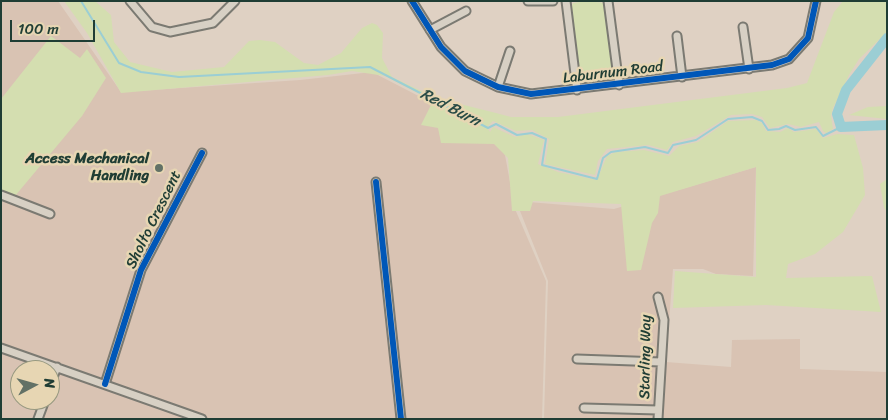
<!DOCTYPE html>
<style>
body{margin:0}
#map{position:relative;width:888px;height:420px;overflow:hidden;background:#dfd1c3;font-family:Sriracha,sans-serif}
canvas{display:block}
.frame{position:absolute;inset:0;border:2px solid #1f3d34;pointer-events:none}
.north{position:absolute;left:10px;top:360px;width:50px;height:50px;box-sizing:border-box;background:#e7d6b3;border:1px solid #979980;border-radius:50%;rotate:84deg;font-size:14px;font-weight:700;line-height:20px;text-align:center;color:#1f3d34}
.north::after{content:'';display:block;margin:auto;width:18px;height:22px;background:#627166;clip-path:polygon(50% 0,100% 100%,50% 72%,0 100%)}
.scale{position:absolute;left:10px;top:20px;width:85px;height:22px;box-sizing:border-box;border:2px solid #1f3d34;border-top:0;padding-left:6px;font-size:15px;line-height:18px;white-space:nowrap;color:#1f3d34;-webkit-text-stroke:4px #e7d6b3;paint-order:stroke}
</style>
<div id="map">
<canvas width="888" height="420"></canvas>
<div class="frame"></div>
<div class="north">N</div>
<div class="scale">100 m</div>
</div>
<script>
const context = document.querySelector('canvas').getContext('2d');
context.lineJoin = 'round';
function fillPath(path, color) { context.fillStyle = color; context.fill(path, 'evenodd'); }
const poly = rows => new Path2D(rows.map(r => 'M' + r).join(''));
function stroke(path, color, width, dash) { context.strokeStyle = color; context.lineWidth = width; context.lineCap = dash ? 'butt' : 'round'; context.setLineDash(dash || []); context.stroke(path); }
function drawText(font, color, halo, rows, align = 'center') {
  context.font = font + ' Sriracha,sans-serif'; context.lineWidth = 5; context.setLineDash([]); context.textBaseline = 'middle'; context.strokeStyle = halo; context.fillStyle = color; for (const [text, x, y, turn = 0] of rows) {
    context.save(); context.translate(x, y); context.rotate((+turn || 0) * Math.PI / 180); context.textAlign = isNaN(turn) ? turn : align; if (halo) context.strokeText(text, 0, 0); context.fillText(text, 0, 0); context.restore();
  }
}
fillPath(poly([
 [1,1,58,1,121,92,300,80,372,72,502,139,515,209,546,281,542,419,1,419],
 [20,370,50,370,50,400,20,400],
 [756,167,753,276,716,274,703,269,673,269,666,362,731,367,732,340,800,339,800,369,887,372,887,419,544,419,548,281,516,201,614,209]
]), '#d9c3b3');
fillPath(poly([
 [64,1,95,1,111,15,114,42,130,62,172,72,224,67,249,41,260,40,275,42,304,63,318,65,341,53,362,28,372,23,377,25,383,33,382,58,392,77,436,98,496,113,511,117,558,117,787,88,807,83,834,12,843,1,887,1,887,32,859,59,849,75,833,108,831,116,833,129,826,133,823,131,819,122,801,127,788,124,770,128,762,117,752,114,731,115,696,136,673,142,667,150,648,145,607,149,598,161,595,175,545,164,549,139,532,130,516,131,493,121,487,127,490,132,493,127,515,137,527,134,544,140,538,164,558,172,597,180,607,156,616,152,644,150,669,156,679,146,698,142,728,121,756,120,762,123,766,131,780,132,788,128,794,132,816,129,823,138,837,134,854,135,863,168,865,195,843,232,815,254,788,264,786,278,872,276,881,312,766,305,673,308,675,271,756,277,756,167,660,196,658,213,652,223,641,270,627,271,621,204,533,201,530,211,512,211,508,158,494,144,441,143,438,128,421,125,433,101,385,76,352,71,328,75,121,93,87,33],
 [586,1,605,3,615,76,611,80,582,84,579,81,574,45,576,42,570,10,573,3],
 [51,36,80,58,87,49,106,78,82,116,15,196,1,190,1,99],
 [887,106,887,119,849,115,868,107],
 [887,179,887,211,884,208,880,184]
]), '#d4deb0');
stroke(poly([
 [81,1,119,63,141,72,179,77,370,67,488,128,496,124,517,135,532,133,546,139,542,165,597,179,603,158,611,152,645,147,668,153,673,145,696,140,728,119,752,117,762,121,768,130,779,129,786,126,795,130,816,127,823,136,841,127]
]), '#9bced4', 2);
stroke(poly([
 [887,38,846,90,837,114,841,127,887,125]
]), '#9bced4', 10);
const minor = poly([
 [130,1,152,27,170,32,213,23,235,1],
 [412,1,441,47,465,71,498,87,531,94,772,65,789,59,808,38,816,1],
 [528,1,553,1],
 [566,1,577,90],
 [608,1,619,85],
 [743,27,749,69],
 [430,30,466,11],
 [677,36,682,77],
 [498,87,510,51],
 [376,182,401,419],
 [1,195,50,214],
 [1,348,202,419],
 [577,359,661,362],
 [105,384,141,270,202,153],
 [50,385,57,367],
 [584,408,658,410],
 [38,419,45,400],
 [658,419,664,320,658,297]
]);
stroke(minor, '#7b7a72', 11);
stroke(minor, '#d7d0c4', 7);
stroke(poly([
 [412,1,441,47,465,71,498,87,531,94,772,65,789,59,808,38,816,1],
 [376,182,401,419],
 [105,384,141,270,202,153]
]), '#0057b8', 6);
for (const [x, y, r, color] of [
 [159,168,5,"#627166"]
]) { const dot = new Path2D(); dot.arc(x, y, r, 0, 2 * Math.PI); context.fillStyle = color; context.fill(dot); stroke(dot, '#e7d6b3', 2); }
drawText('15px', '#1f3d34', '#e7d6b3', [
 ["Laburnum Road",613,73,-7],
 ["Sholto Crescent",154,220,-64],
 ["Starling Way",646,357,-89]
]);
drawText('bold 15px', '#1f3d34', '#e7d6b3', [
 ["Access Mechanical",149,159],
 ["Handling",149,176]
], 'right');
drawText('italic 16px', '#284b45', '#e7d6b3', [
 ["Red Burn",450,108,27]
]);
</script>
